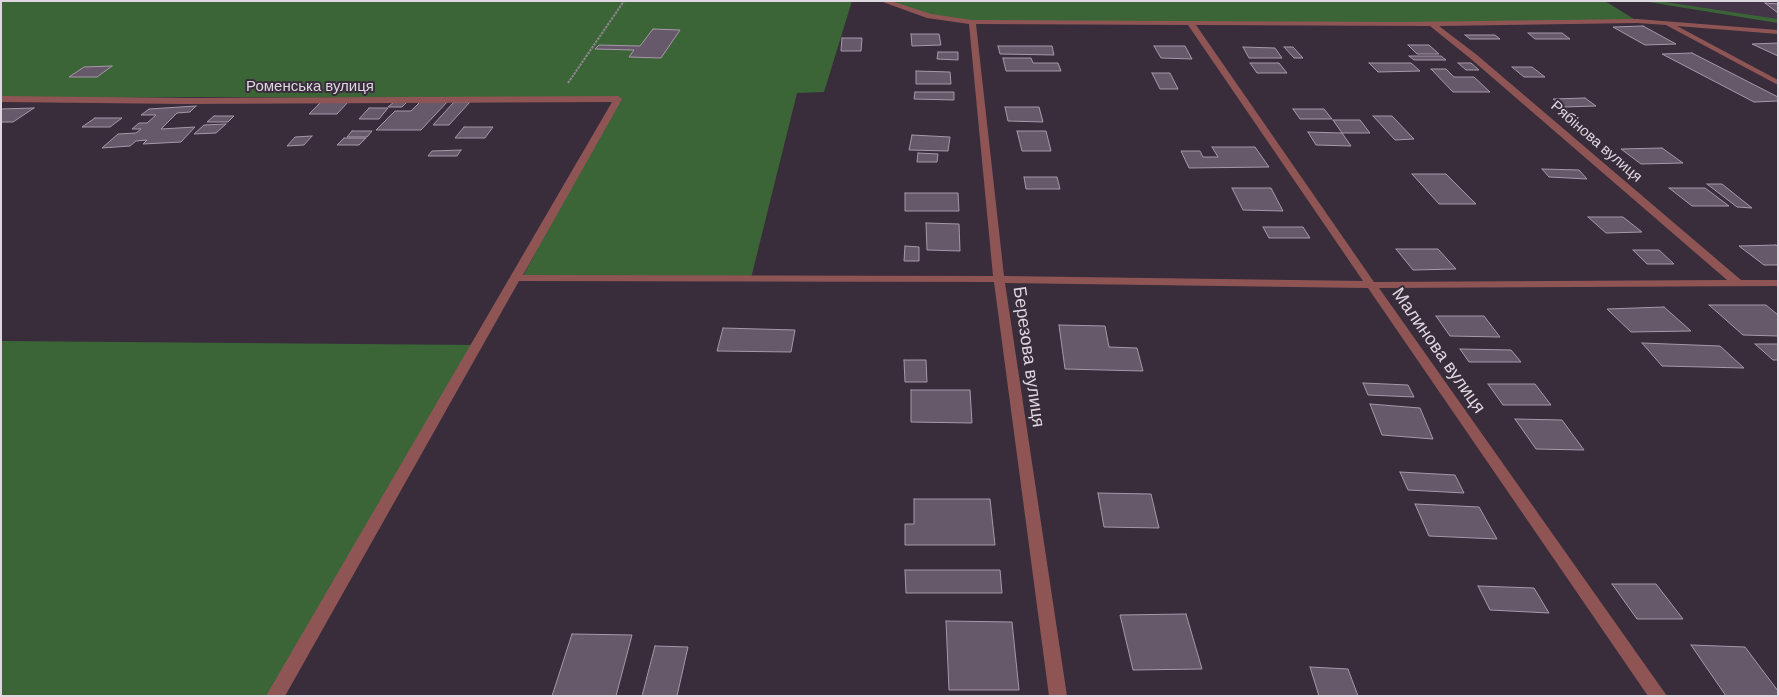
<!DOCTYPE html>
<meta charset="utf-8">
<style>
body{margin:0}
#map{position:relative;width:1779px;height:697px;overflow:hidden;background:#392d3c;font-family:"DM Sans",sans-serif}
canvas{display:block}
.frame{position:absolute;inset:0;border:2px solid #ded7e0;pointer-events:none}
</style>
<div id="map">
<canvas width="1779" height="697"></canvas>
<div class="frame"></div>
</div>
<script>
const context = document.querySelector('canvas').getContext('2d');
context.lineJoin = 'round';
function fillPath(path, color) { context.fillStyle = color; context.fill(path, 'evenodd'); }
const poly = rows => new Path2D(rows.map(r => 'M' + r).join(''));
function stroke(path, color, width, dash) { context.strokeStyle = color; context.lineWidth = width; context.lineCap = dash ? 'butt' : 'round'; context.setLineDash(dash || []); context.stroke(path); }
function drawText(font, color, halo, rows, align = 'center') {
  context.font = font + ' "DM Sans",sans-serif'; context.lineWidth = 4; context.setLineDash([]); context.textBaseline = 'middle'; context.strokeStyle = halo; context.fillStyle = color; for (const [text, x, y, turn = 0] of rows) {
    context.save(); context.translate(x, y); context.rotate((+turn || 0) * Math.PI / 180); context.textAlign = isNaN(turn) ? turn : align; if (halo) context.strokeText(text, 0, 0); context.fillText(text, 0, 0); context.restore();
  }
}
fillPath(poly([
 [1659,1,1778,1,1778,19]
]), '#453549');
fillPath(poly([
 [1,1,852,1,824,92,797,93,751,278,522,278,618,99,199,97,1,99],
 [883,1,1605,1,1637,21,1401,24,972,22,930,16],
 [1642,1,1659,1,1778,19,1778,23],
 [1,341,478,345,270,696,1,696]
]), '#3b6537');
const building = poly([
 [1765,3,1778,4,1778,13,1765,3],
 [1643,26,1676,44,1645,45,1613,27,1643,26],
 [653,29,680,30,661,58,629,57,634,50,595,49,599,45,640,46,653,29],
 [1528,33,1562,33,1570,39,1535,39,1528,33],
 [911,34,939,34,941,45,912,46,911,34],
 [1465,35,1495,35,1500,39,1470,39,1465,35],
 [842,38,862,38,861,51,841,51,842,38],
 [1778,43,1778,56,1752,44,1778,43],
 [1408,45,1429,45,1439,54,1417,54,1408,45],
 [998,46,1052,46,1054,55,1000,54,998,46],
 [1154,46,1185,46,1192,59,1161,58,1154,46],
 [1243,47,1275,48,1282,58,1249,58,1243,47],
 [1284,47,1293,47,1303,58,1294,58,1284,47],
 [938,52,958,52,958,60,937,59,938,52],
 [1692,53,1778,97,1778,101,1754,102,1662,54,1692,53],
 [1409,56,1441,56,1446,60,1414,60,1409,56],
 [1003,58,1031,58,1033,63,1058,63,1061,71,1006,71,1003,58],
 [1250,63,1279,63,1287,73,1257,73,1250,63],
 [1369,63,1411,63,1420,71,1378,72,1369,63],
 [1458,63,1471,63,1479,70,1466,70,1458,63],
 [112,66,97,77,69,77,84,67,112,66],
 [1512,67,1532,67,1545,77,1524,77,1512,67],
 [1431,69,1446,69,1454,77,1474,77,1490,92,1453,92,1431,69],
 [916,71,950,72,951,84,916,84,916,71],
 [1152,73,1170,73,1178,89,1160,89,1152,73],
 [915,92,954,92,954,100,914,99,915,92],
 [1585,98,1596,106,1564,107,1553,99,1585,98],
 [421,101,448,101,421,130,376,130,395,111,411,111,421,101],
 [321,102,348,102,337,114,309,114,321,102],
 [394,102,407,102,402,107,388,107,394,102],
 [454,102,470,102,449,125,433,125,454,102],
 [196,106,190,112,177,113,161,129,195,127,181,142,143,144,147,140,136,141,130,146,102,148,118,134,136,133,141,129,132,129,139,123,147,123,156,115,141,115,149,109,196,106],
 [1005,107,1039,107,1043,122,1008,121,1005,107],
 [34,108,13,122,1,122,1,109,34,108],
 [369,108,388,108,379,119,359,119,369,108],
 [1293,109,1324,109,1332,119,1300,119,1293,109],
 [214,116,234,116,228,122,207,122,214,116],
 [1373,116,1392,116,1414,139,1395,140,1373,116],
 [95,118,122,118,110,127,82,127,95,118],
 [1333,120,1360,120,1370,133,1342,133,1333,120],
 [226,124,216,133,194,134,204,125,226,124],
 [464,127,493,127,485,138,455,138,464,127],
 [352,131,372,131,367,137,347,137,352,131],
 [1017,131,1046,131,1051,151,1022,151,1017,131],
 [1308,132,1342,133,1351,146,1316,145,1308,132],
 [912,135,950,137,948,151,909,150,912,135],
 [312,136,304,145,287,146,295,137,312,136],
 [344,138,366,138,359,145,337,145,344,138],
 [1212,147,1255,147,1269,167,1189,168,1181,151,1200,151,1203,157,1218,157,1212,147],
 [1662,148,1683,163,1641,164,1621,149,1662,148],
 [461,150,457,156,428,156,432,151,461,150],
 [918,153,938,154,937,162,917,162,918,153],
 [1542,169,1579,170,1587,179,1549,177,1542,169],
 [1412,174,1446,174,1476,204,1439,204,1412,174],
 [1024,177,1057,177,1060,189,1026,189,1024,177],
 [1707,184,1722,184,1752,208,1737,207,1707,184],
 [1232,188,1271,188,1283,211,1243,210,1232,188],
 [1669,188,1705,188,1729,206,1692,206,1669,188],
 [905,193,958,193,959,211,905,211,905,193],
 [1588,217,1623,217,1642,232,1606,233,1588,217],
 [926,223,959,224,960,251,927,250,926,223],
 [1263,227,1303,227,1310,238,1269,238,1263,227],
 [1776,245,1778,247,1778,265,1764,265,1739,246,1776,245],
 [905,246,919,247,919,261,904,261,905,246],
 [1396,249,1438,249,1456,269,1413,270,1396,249],
 [1633,250,1659,250,1674,264,1647,264,1633,250],
 [1709,305,1766,305,1778,315,1778,336,1743,335,1709,305],
 [1664,307,1691,331,1631,332,1607,309,1664,307],
 [1436,316,1484,316,1500,337,1450,336,1436,316],
 [1059,325,1105,326,1109,347,1137,348,1143,371,1065,369,1059,325],
 [723,328,795,330,791,352,717,351,723,328],
 [1642,343,1720,346,1744,368,1662,366,1642,343],
 [1755,344,1778,344,1778,360,1773,360,1755,344],
 [1460,349,1511,350,1521,362,1469,362,1460,349],
 [904,360,926,360,927,382,905,382,904,360],
 [1363,383,1408,385,1414,397,1368,395,1363,383],
 [1488,384,1535,384,1551,405,1503,405,1488,384],
 [911,390,970,390,972,423,911,422,911,390],
 [1370,404,1420,408,1433,439,1382,435,1370,404],
 [1515,419,1562,420,1584,450,1536,449,1515,419],
 [1400,472,1455,475,1464,493,1408,490,1400,472],
 [1098,493,1151,494,1159,528,1104,527,1098,493],
 [914,499,990,499,995,545,905,545,905,524,914,524,914,499],
 [1415,504,1479,507,1497,539,1429,536,1415,504],
 [905,570,1000,570,1002,593,906,593,905,570],
 [1612,584,1656,584,1683,619,1637,619,1612,584],
 [1478,586,1534,588,1549,613,1490,610,1478,586],
 [1186,614,1202,669,1133,670,1120,615,1186,614],
 [946,621,1012,622,1019,690,949,690,946,621],
 [572,634,632,635,616,696,552,696,572,634],
 [1691,645,1745,647,1778,691,1778,696,1726,696,1691,645],
 [655,646,688,647,677,696,642,696,655,646],
 [1310,667,1348,669,1358,696,1319,696,1310,667]
]);
fillPath(building, '#665969');
stroke(building, '#a798aa', 1);
stroke(poly([
 [568,83,624,1]
]), '#8e8490', 2, [2.5, 1]);
fillPath(poly([
 [880,1,891,1,931,14,972,20,1401,22,1637,19,1778,30,1778,34,1677,26,1778,80,1778,85,1666,25,1637,23,1439,26,1477,55,1741,280,1778,280,1778,286,1379,288,1667,696,1648,696,1368,288,1005,283,1067,696,1049,696,994,282,519,281,285,696,266,696,612,102,186,104,1,102,1,96,186,98,618,96,622,99,523,275,993,276,969,24,927,18,880,1],
 [976,24,1188,25,1363,281,1004,276,976,24],
 [1196,25,1430,26,1471,59,1727,280,1374,282,1196,25]
]), '#8f5555');
drawText('15px', '#ded7e0', '#392d3c', [
 ["Роменська вулиця",310,87],
 ["Рябінова вулиця",1596,142,41]
]);
drawText('18px', '#ded7e0', '#392d3c', [
 ["Малинова вулиця",1438,351,55],
 ["Березова вулиця",1028,357,82]
]);
</script>
